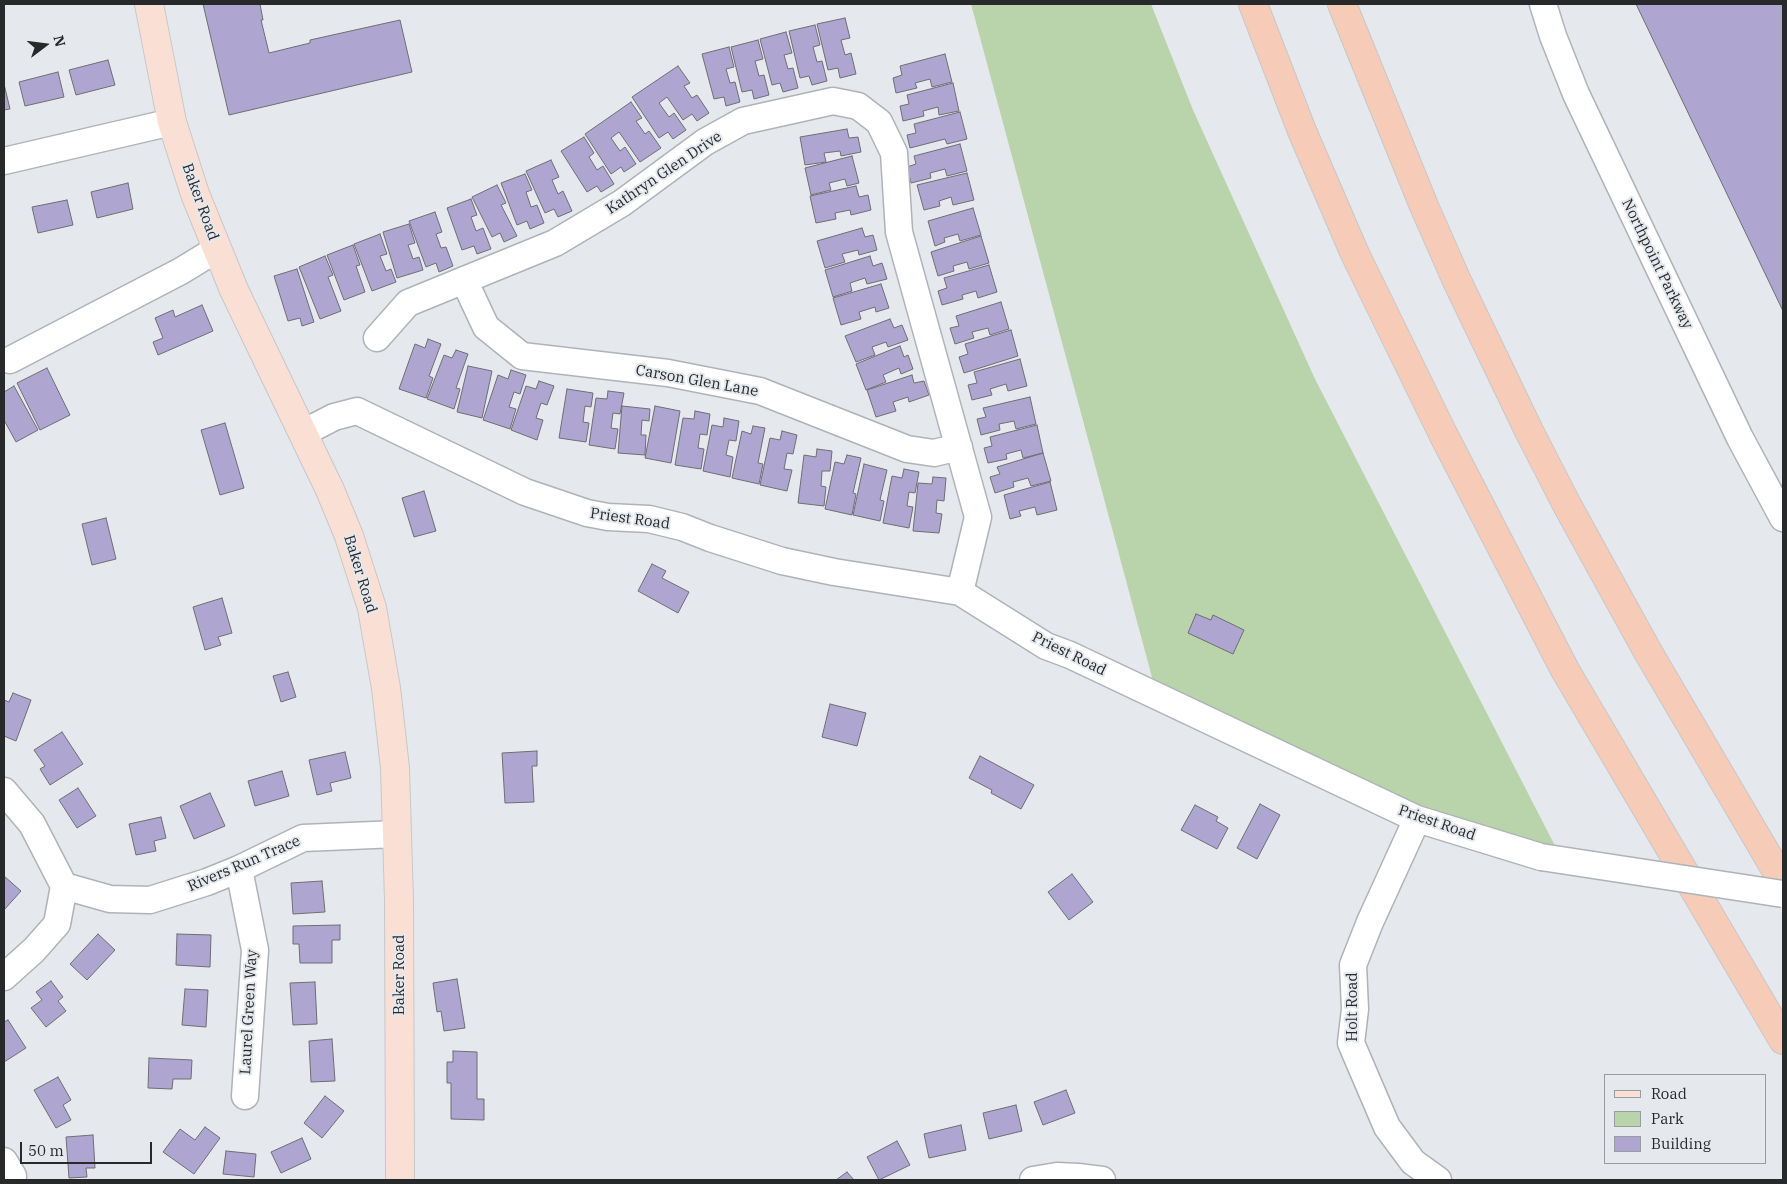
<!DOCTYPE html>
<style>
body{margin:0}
#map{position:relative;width:1787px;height:1184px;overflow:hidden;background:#e5e9ee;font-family:"IBM Plex Serif",serif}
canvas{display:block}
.frame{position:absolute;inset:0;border:5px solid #27292b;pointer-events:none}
.legend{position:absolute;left:1604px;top:1074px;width:162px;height:90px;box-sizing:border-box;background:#e5e9ee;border:1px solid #999ca0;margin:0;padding:6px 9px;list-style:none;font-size:15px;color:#27292b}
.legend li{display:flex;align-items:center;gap:10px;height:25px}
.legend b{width:25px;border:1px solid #999ca0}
.north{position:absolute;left:20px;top:20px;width:50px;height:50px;-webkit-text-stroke:4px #e5e9ee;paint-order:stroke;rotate:75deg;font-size:14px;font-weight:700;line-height:20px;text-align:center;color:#27292b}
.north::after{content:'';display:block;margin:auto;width:18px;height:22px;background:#27292b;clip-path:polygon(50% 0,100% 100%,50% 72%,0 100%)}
.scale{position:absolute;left:20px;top:1142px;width:132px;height:22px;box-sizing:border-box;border:2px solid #27292b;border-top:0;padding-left:6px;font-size:15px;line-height:18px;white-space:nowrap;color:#27292b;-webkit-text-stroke:4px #e5e9ee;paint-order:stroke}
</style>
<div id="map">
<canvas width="1787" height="1184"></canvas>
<div class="frame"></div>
<ul class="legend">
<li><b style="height:6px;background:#fae0d4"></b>Road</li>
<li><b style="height:14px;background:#b9d4aa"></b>Park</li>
<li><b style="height:14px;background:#aea5d1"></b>Building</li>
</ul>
<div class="north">N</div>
<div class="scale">50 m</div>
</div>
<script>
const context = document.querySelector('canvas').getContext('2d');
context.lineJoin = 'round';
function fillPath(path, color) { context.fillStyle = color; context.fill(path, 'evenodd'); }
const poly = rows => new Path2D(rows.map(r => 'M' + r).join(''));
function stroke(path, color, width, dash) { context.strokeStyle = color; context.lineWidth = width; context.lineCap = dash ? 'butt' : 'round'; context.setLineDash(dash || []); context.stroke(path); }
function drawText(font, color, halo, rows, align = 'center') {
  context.font = font + ' "IBM Plex Serif",serif'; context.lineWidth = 4; context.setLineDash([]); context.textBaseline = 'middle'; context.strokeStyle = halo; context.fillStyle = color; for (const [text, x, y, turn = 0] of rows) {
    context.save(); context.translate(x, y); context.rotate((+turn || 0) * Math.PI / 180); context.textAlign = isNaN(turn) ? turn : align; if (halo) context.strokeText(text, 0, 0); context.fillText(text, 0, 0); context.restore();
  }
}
fillPath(poly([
 [971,4,1151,4,1193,110,1315,379,1569,873,1160,707]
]), '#b9d4aa');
const building = poly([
 [203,4,260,4,263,20,261,20,269,53,310,43,310,40,400,20,412,72,229,115,203,4],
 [1636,4,1783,4,1783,311,1636,4],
 [845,18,850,38,841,40,845,55,851,53,856,74,840,78,838,68,828,70,817,24,845,18],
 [815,25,820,45,813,47,817,62,822,61,827,81,812,85,809,76,800,78,789,31,815,25],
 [786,32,792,53,784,55,788,69,793,68,798,88,783,92,780,83,772,85,760,39,786,32],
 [758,40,763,59,755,61,759,76,764,75,769,95,754,99,752,90,742,92,731,47,758,40],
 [729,47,734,67,726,69,730,83,735,82,740,102,726,106,724,97,714,99,702,54,729,47],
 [945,54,952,82,932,87,930,79,915,83,917,88,896,93,893,78,902,75,900,66,945,54],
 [108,60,115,85,76,95,69,70,108,60],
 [678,66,690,83,684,86,692,98,697,95,709,113,697,121,692,114,683,120,667,97,659,103,669,117,674,113,686,130,673,139,668,132,659,138,632,97,678,66],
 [58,72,64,97,25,106,19,82,58,72],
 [953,83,959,111,939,115,938,107,923,111,924,116,903,121,900,106,909,104,907,95,953,83],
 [4,84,10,109,4,110,4,84],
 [631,102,642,118,636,121,645,134,649,131,661,148,640,162,619,132,611,138,620,151,625,147,636,164,624,172,621,167,611,174,585,134,631,102],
 [960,112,967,139,947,144,945,139,910,148,907,135,916,133,914,124,960,112],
 [847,129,849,138,858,137,861,152,841,156,840,151,824,153,826,162,805,165,800,137,847,129],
 [584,137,594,153,589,157,597,170,603,166,614,184,601,192,597,186,587,192,561,151,584,137],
 [960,144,967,171,947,176,945,169,930,173,931,178,911,183,907,167,916,164,914,156,960,144],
 [852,156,859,183,847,186,845,179,829,183,831,190,811,195,805,168,852,156],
 [551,160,559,177,552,180,558,194,563,191,572,211,558,217,554,209,545,213,526,171,551,160],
 [967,173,974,200,953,205,951,197,939,201,940,206,924,210,917,185,967,173],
 [525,174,532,190,526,192,531,207,537,205,544,223,530,229,527,221,517,225,501,183,525,174],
 [128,183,133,209,97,218,91,192,128,183],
 [497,185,506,203,501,205,517,236,504,242,500,233,492,237,472,197,497,185],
 [856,186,859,197,868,195,871,210,851,215,850,210,835,213,836,219,816,223,810,196,856,186],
 [471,199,477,215,471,217,476,231,483,228,491,249,477,254,474,246,462,250,447,208,471,199],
 [67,200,73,225,38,233,32,207,67,200],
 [973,208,981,235,960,241,958,234,944,238,945,242,935,246,928,221,973,208],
 [435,212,442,232,436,234,441,248,446,247,453,266,439,272,436,263,426,267,409,221,435,212],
 [409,224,415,243,408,245,413,259,419,257,423,270,397,278,383,232,409,224],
 [862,228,865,237,873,235,877,250,859,255,858,250,842,254,845,262,825,268,817,241,862,228],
 [380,234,387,254,380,256,386,271,391,269,396,282,372,291,354,244,380,234],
 [981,236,989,263,969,269,967,262,953,266,954,271,938,276,931,252,981,236],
 [353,245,360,265,356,266,365,292,344,300,327,255,353,245],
 [325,256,333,275,328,277,341,311,320,319,299,267,325,256],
 [870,256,873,266,882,263,887,279,867,284,865,278,850,283,852,291,833,297,825,270,870,256],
 [989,265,997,292,978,298,976,291,962,295,963,299,942,305,938,291,947,288,944,278,989,265],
 [297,269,314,322,302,326,300,318,288,321,274,276,297,269],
 [881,284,889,308,876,312,875,307,859,312,861,319,841,325,833,298,881,284],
 [1001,302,1009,329,990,335,988,328,972,332,974,338,955,344,950,328,959,326,956,316,1001,302],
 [202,305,213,331,158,355,153,342,163,338,155,318,173,310,175,317,202,305],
 [890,319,894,328,902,325,908,340,888,347,886,342,872,347,875,355,856,362,845,336,890,319],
 [1011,330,1018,356,964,373,959,357,968,354,965,344,1011,330],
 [428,339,441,344,429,376,433,378,426,398,399,389,415,344,425,348,428,339],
 [900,346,904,357,908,355,913,369,901,374,899,368,883,375,886,382,866,390,856,364,900,346],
 [456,350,468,354,456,388,460,389,454,409,427,399,444,355,452,358,456,350],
 [1020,359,1027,386,1008,391,1006,384,990,389,992,395,972,400,968,385,977,383,974,372,1020,359],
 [468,366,492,371,482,418,457,412,468,366],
 [47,368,70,415,40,430,17,383,47,368],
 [511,370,526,375,520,394,514,392,509,407,516,409,510,429,483,420,498,375,508,379,511,370],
 [912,375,914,383,924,381,929,395,909,402,908,397,893,402,896,411,876,417,867,390,912,375],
 [539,381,554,386,547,405,541,403,536,418,543,420,537,440,511,430,526,386,536,389,539,381],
 [14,386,38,430,16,442,4,420,4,392,14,386],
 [567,389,593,393,591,407,585,406,583,422,589,423,586,442,559,438,567,389],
 [608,391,624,393,620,414,613,413,611,428,618,429,615,449,589,445,596,398,607,399,608,391],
 [1030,397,1036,424,1016,429,1014,421,999,424,1000,430,981,435,977,419,986,417,983,408,1030,397],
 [622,406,650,409,649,421,642,420,641,435,646,435,645,455,618,453,622,406],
 [655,406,680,411,671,463,645,458,655,406],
 [695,411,710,414,707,435,700,434,698,448,704,449,701,469,675,465,683,418,694,419,695,411],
 [724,418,739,421,736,441,729,440,726,455,733,457,730,477,703,471,712,425,723,427,724,418],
 [225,423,244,488,220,495,201,430,225,423],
 [1037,425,1043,453,1023,458,1021,450,1006,454,1007,459,988,463,984,448,992,446,990,437,1037,425],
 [753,426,765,428,758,463,763,464,759,484,732,478,742,431,751,434,753,426],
 [782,431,797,435,793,454,787,453,784,469,792,470,787,491,760,485,770,438,780,440,782,431],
 [817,449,832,451,830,471,822,471,821,486,826,487,824,506,798,503,804,455,816,457,817,449],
 [1043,453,1051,481,1031,486,1028,478,1013,482,1014,487,995,493,990,477,1000,474,997,467,1043,453],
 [847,455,861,458,853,493,856,494,852,515,825,509,835,462,844,464,847,455],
 [864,464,887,470,880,500,884,501,880,521,853,515,864,464],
 [904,469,919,472,915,493,909,492,907,506,913,507,909,528,883,523,892,476,902,478,904,469],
 [933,477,946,478,944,501,937,500,936,513,942,514,939,533,913,531,918,483,932,484,933,477],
 [1050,482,1057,510,1037,515,1035,507,1019,511,1021,516,1010,519,1004,495,1050,482],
 [424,491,436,531,414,537,402,498,424,491],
 [106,518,116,559,92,565,82,524,106,518],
 [652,564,666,571,662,578,689,592,678,613,638,591,652,564],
 [222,598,232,633,218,637,221,645,205,650,193,607,222,598],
 [1196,614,1211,620,1213,615,1244,630,1233,654,1188,633,1196,614],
 [288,672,296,697,281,702,273,676,288,672],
 [13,693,31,700,16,741,4,736,4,700,9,702,13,693],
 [830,704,866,713,857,746,822,737,830,704],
 [62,732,83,764,50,785,40,769,45,766,34,750,62,732],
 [537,751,537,766,532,766,534,802,505,803,502,753,537,751],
 [345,752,351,778,330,783,332,791,317,795,309,760,345,752],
 [980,756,1034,785,1021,809,991,793,992,790,969,778,980,756],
 [282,771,289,796,255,806,248,781,282,771],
 [78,788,96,816,77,828,59,800,78,788],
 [210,793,225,826,194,839,180,806,210,793],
 [1260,804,1280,815,1257,859,1237,848,1260,804],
 [1195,805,1218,817,1216,821,1228,828,1217,849,1181,830,1195,805],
 [161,817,166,838,154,841,156,851,136,855,129,824,161,817],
 [1072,874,1093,902,1069,920,1048,892,1072,874],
 [4,876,21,891,4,910,4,876],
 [322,881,325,912,293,914,291,883,322,881],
 [340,925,340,940,332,940,332,963,300,963,299,944,293,944,293,926,340,925],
 [98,934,115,950,87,980,70,964,98,934],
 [177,934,211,935,210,967,176,965,177,934],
 [457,979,465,1028,444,1031,441,1011,437,1012,433,983,457,979],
 [51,981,63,997,58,1001,66,1011,46,1027,31,1008,42,1000,36,992,51,981],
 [315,982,317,1024,293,1025,290,983,315,982],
 [185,989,208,990,206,1027,182,1025,185,989],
 [8,1020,26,1048,4,1062,4,1022,8,1020],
 [332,1039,335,1081,311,1082,309,1041,332,1039],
 [453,1051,477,1052,477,1099,484,1099,484,1120,451,1119,451,1083,447,1083,447,1062,453,1062,453,1051],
 [149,1058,192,1060,191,1079,173,1079,172,1089,148,1088,149,1058],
 [58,1077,71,1100,63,1105,71,1120,56,1128,34,1090,58,1077],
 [1066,1090,1075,1113,1043,1125,1034,1102,1066,1090],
 [325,1096,344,1111,322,1138,304,1123,325,1096],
 [1016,1105,1022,1131,989,1139,983,1113,1016,1105],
 [961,1125,966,1150,929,1158,924,1134,961,1125],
 [205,1127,220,1138,194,1174,163,1152,180,1129,195,1140,205,1127],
 [93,1135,95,1168,86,1168,87,1177,69,1178,66,1137,93,1135],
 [302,1138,311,1159,281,1173,271,1152,302,1138],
 [897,1141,910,1165,879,1180,867,1157,897,1141],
 [226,1151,256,1154,254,1177,223,1174,226,1151],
 [847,1172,854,1180,836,1180,847,1172]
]);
fillPath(building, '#aea5d1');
stroke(building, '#6e6d72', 1);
const minor = poly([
 [1543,4,1553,36,1576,94,1740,438,1783,518],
 [4,161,172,122],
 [464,280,486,327,522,356,668,373,760,391,907,449,934,453,959,447],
 [377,338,408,303,555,243,622,203,705,142,743,121,833,101,858,106,879,122,894,153,899,232,978,517,960,592],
 [10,360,181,271,217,249],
 [303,433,334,417,357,411,525,492,587,513,608,517,649,519,682,527,710,538,782,561,834,572,960,592,1046,646,1070,655,1417,819,1541,857],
 [4,791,32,824,64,886,57,924,34,950,4,977],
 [1417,819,1370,922,1353,965,1355,1009,1351,1043,1387,1127,1413,1162,1438,1180],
 [239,869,255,950,245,1096],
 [64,886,110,899,150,900,207,882,239,869,303,838,397,834],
 [4,1161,13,1176],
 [1033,1180,1057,1176,1078,1177,1102,1180]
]);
const major = poly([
 [149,4,172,122,195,194,234,290,330,490,349,536,372,608,386,688,395,768,399,900,400,1180]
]);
const highway = poly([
 [1253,4,1302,131,1355,254,1443,434,1565,670,1783,1040],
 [1342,4,1424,206,1457,281,1529,431,1567,505,1648,652,1783,882]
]);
stroke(minor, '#afb3b8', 29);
stroke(major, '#c7c7c8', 30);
stroke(highway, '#c7c7c8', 30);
stroke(minor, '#fff', 26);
stroke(major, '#fae0d4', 28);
stroke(highway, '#f6ccb8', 28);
const minorBridge = poly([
 [1541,857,1783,894]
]);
stroke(minorBridge, '#afb3b8', 29, []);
stroke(minorBridge, '#fff', 26);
drawText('15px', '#27292b', '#e5e9ee', [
 ["Kathryn Glen Drive",664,173,-34],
 ["Baker Road",200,202,70],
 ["Northpoint Parkway",1657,264,64],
 ["Carson Glen Lane",697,381,10],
 ["Priest Road",630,519,8],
 ["Baker Road",360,574,73],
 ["Priest Road",1069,654,26],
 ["Priest Road",1437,823,19],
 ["Rivers Run Trace",244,864,-23],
 ["Baker Road",400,975,-90],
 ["Holt Road",1353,1007,-90],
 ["Laurel Green Way",249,1012,-87]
]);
</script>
